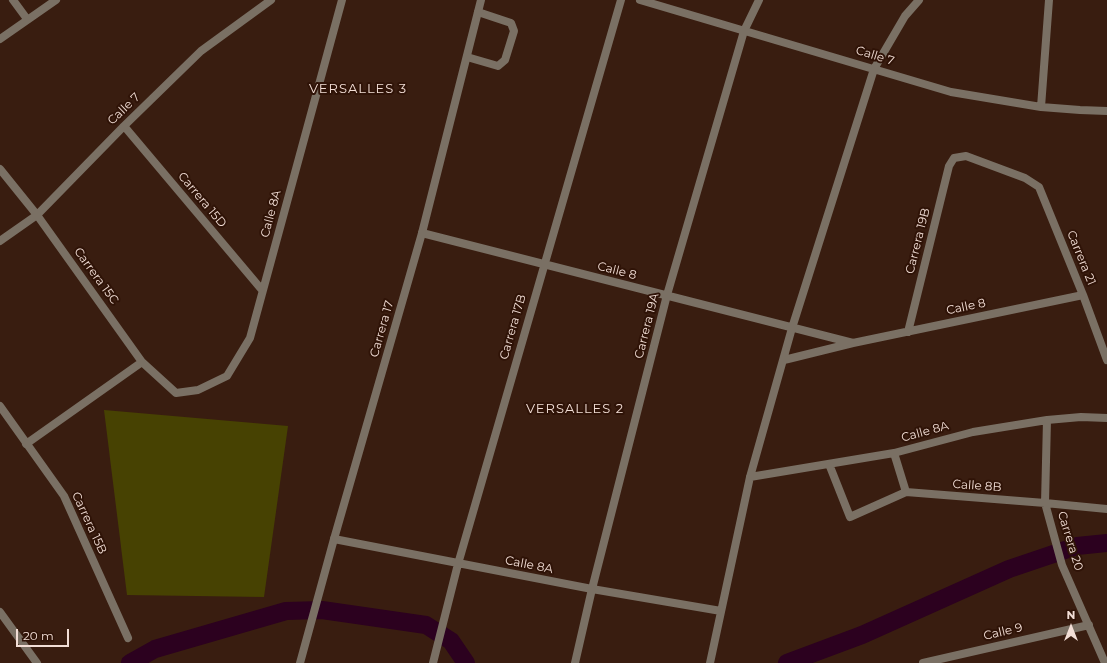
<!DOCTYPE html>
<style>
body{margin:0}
#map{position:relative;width:1107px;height:663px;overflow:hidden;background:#391d10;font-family:Montserrat,sans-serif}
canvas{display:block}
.north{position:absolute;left:1051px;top:607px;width:40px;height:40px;-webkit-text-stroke:3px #2f1307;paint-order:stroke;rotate:0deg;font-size:11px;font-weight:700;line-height:16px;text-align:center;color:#f2ded6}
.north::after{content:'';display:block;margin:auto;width:14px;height:18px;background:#f2ded6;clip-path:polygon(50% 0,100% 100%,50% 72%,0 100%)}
.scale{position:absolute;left:16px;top:629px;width:53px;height:18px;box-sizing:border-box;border:2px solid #f2ded6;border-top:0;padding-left:5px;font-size:12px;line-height:14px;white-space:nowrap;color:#f2ded6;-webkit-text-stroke:3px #2f1307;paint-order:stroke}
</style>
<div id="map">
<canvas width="1107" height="663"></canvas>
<div class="north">N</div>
<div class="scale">20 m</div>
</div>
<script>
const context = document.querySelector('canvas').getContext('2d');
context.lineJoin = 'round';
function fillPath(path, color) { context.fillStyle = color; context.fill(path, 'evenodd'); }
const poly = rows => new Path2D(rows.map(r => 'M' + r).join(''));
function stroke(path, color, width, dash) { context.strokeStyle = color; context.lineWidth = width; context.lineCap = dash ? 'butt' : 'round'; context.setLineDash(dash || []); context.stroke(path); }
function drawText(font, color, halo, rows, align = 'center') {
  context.font = font + ' Montserrat,sans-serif'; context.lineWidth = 4; context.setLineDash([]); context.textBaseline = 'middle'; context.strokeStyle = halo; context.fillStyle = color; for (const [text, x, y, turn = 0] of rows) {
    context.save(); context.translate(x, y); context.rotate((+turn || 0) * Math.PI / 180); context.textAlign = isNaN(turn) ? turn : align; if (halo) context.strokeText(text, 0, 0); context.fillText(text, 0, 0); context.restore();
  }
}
fillPath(poly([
 [104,410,288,426,264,597,127,595]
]), '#474202');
stroke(poly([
 [130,663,155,649,286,611,322,610,426,625,451,641,466,663],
 [787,663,862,635,1009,569,1077,546,1107,543]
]), '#2c011f', 18);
stroke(poly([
 [467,57,498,66,505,60,514,31,511,23,478,12]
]), '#7a7064', 8);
stroke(poly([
 [13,0,27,19],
 [640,0,951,92,1041,107,1080,110,1107,111],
 [0,39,56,0],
 [1041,107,1049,0],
 [124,126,262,290],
 [0,169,37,215,142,362,176,393,198,390,227,376,250,338,342,0],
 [422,233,853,343],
 [0,241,37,215,124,126,201,51,271,0],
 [908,332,949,166,954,158,966,156,1025,178,1039,187,1083,295,1107,360],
 [784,360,853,343,1083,295],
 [0,406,64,496,128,638],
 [1047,420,1045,503,1062,565,1105,663],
 [26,444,142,362],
 [894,453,906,492],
 [829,464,850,517,906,492,1045,503,1107,509],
 [750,477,894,453,973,432,1047,420,1081,417,1107,418],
 [334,539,592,589,721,611],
 [0,612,37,663],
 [433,663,458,564,621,0],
 [575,663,592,589,667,295,744,31,759,0],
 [710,663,750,477,792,328,874,69,905,16,919,0],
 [923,663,1089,625]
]), '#7a7064', 8);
stroke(poly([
 [300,663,334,539,422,233,481,0]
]), '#7a7064', 8);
drawText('12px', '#f2ded6', '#2f1307', [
 ["Calle 7",875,56,17],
 ["Calle 7",124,109,-44],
 ["Carrera 15D",202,200,50],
 ["Calle 8A",271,214,-75],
 ["Carrera 19B",918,241,-76],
 ["Carrera 21",1081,258,68],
 ["Calle 8",617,271,14],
 ["Carrera 15C",96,276,54],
 ["Calle 8",966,307,-12],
 ["Carrera 19A",647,326,-76],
 ["Carrera 17B",513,327,-74],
 ["Carrera 17",382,329,-74],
 ["Calle 8A",925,432,-15],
 ["Calle 8B",977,486,4],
 ["Carrera 15B",89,523,65],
 ["Carrera 20",1070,541,73],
 ["Calle 8A",529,565,11],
 ["Calle 9",1003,632,-13]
]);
context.letterSpacing = '1px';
drawText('13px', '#f2ded6', '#2f1307', [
 ["VERSALLES 3",358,89],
 ["VERSALLES 2",575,409]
]);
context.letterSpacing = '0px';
</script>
